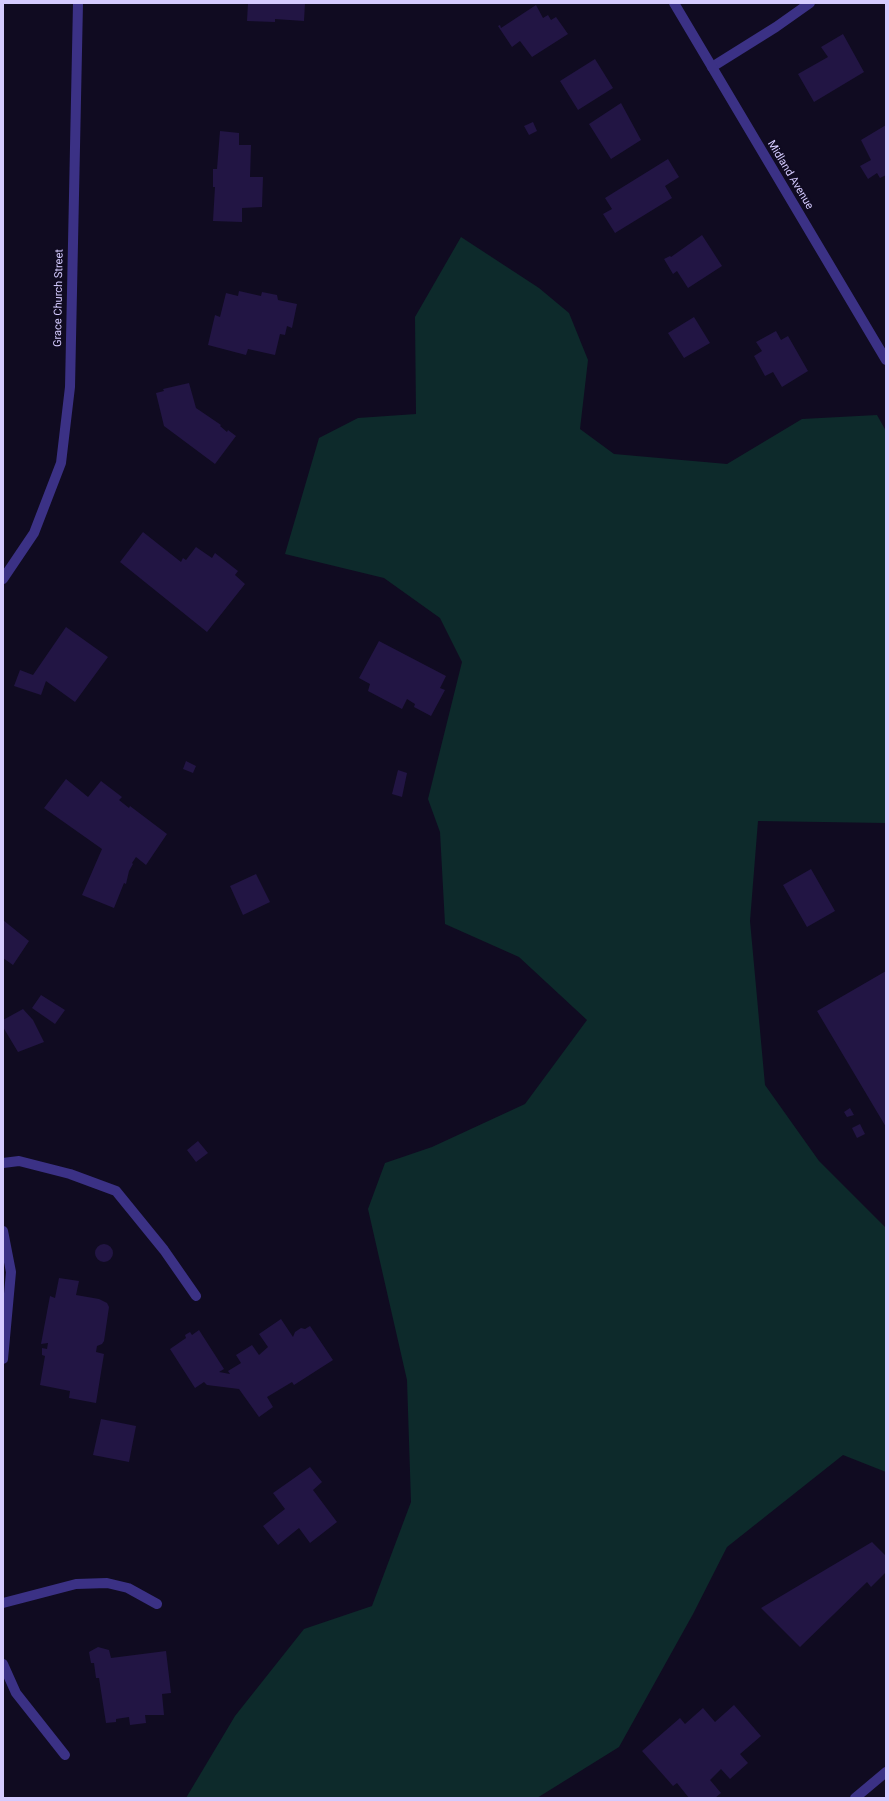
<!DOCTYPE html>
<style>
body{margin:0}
#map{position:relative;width:889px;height:1801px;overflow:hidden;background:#100b21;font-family:Roboto,sans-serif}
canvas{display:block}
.frame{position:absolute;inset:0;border:4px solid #d5cbff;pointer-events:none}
</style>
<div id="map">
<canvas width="889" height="1801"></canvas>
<div class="frame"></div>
</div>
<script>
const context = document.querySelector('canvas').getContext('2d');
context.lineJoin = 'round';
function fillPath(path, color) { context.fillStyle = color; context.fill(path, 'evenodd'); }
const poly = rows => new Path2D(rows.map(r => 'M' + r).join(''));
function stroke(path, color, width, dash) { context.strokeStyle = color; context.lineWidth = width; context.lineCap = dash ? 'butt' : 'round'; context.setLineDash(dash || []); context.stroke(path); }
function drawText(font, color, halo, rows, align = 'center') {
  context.font = font + ' Roboto,sans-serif'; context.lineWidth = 4; context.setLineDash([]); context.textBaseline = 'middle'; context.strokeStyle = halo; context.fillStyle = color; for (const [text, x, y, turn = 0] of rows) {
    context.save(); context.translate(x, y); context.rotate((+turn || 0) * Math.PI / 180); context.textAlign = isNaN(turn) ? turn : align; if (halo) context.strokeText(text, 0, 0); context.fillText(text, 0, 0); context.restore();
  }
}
fillPath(poly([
 [461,237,539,288,569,313,588,360,580,429,614,454,727,464,802,419,877,415,886,431,886,823,758,821,750,921,765,1085,819,1161,886,1228,886,1472,843,1455,727,1547,693,1614,619,1747,537,1798,186,1798,235,1716,304,1629,372,1606,411,1502,407,1380,368,1209,385,1163,432,1147,525,1104,587,1020,519,957,445,924,440,832,428,799,462,662,440,618,384,578,285,554,319,438,358,418,416,414,415,317]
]), '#0d2a2b');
fillPath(poly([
 [248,3,305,3,304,21,275,19,275,22,247,21],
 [536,5,543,18,548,15,551,20,556,17,568,34,532,57,520,41,512,47,498,26,500,25,501,28],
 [843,34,864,72,814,102,798,74,828,57,821,47],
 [595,59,613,88,578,110,560,81],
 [621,103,641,140,611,159,589,124],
 [533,122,537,131,529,135,524,126],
 [886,125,886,175,880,178,877,173,868,179,860,166,871,160,861,140],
 [220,131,239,133,239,145,251,145,250,177,263,177,262,207,242,208,242,222,213,221,215,187,213,187,213,169,217,169],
 [668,159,679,177,665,186,672,198,615,233,603,214,612,209,605,198],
 [702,235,722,266,688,288,677,271,673,274,664,259,670,256,671,257],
 [239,291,261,296,262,292,277,295,278,300,297,304,292,328,287,326,285,335,280,334,275,355,248,349,246,355,208,345,215,315,220,317,226,293,238,296],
 [694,317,710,343,684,358,668,333],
 [776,331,781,340,788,336,808,371,782,387,773,372,765,376,754,356,762,351,756,342],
 [189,383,196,408,221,425,220,426,227,432,228,430,236,436,215,464,164,426,156,393,164,391,163,389],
 [143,532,181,562,183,558,186,560,196,547,212,558,215,553,238,571,235,575,245,584,207,632,120,562],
 [66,627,108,657,75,702,46,681,41,695,14,686,20,670,33,675],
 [379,641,446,676,440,688,445,690,431,716,414,707,415,704,407,699,402,709,368,691,370,684,359,678],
 [186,761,196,766,193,773,183,769],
 [398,770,407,773,402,797,392,794],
 [66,779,88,797,101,781,122,797,119,800,129,808,130,806,167,834,146,865,136,857,132,863,133,864,129,871,126,884,124,883,114,908,82,895,102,849,44,808],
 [811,869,835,911,807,927,783,885],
 [256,874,270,902,243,915,230,886],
 [3,920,29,941,13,965,3,958],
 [886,971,886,1127,817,1011],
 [41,995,65,1010,55,1024,32,1008],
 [23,1009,33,1020,44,1042,18,1052,3,1027,3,1020],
 [850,1108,854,1115,847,1117,844,1112],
 [860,1124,865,1134,857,1138,852,1128],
 [198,1141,208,1153,196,1162,187,1150],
 '95 1253a9 9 0 1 1 18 0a9 9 0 1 1-18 0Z',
 [59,1278,79,1281,76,1295,99,1299,107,1303,109,1307,104,1341,102,1344,97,1346,96,1352,104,1354,96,1403,69,1398,70,1391,40,1385,45,1356,42,1355,42,1348,47,1349,48,1343,41,1344,50,1296,55,1298],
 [281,1319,293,1337,295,1332,301,1328,305,1329,310,1326,333,1360,294,1385,292,1382,267,1397,273,1407,259,1417,239,1389,207,1385,204,1382,195,1388,170,1349,186,1338,185,1335,190,1332,192,1335,199,1330,224,1369,219,1372,230,1374,228,1371,241,1363,236,1355,252,1345,259,1355,268,1347,259,1334],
 [101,1419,136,1426,129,1462,93,1455],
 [310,1467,322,1482,313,1490,337,1522,310,1543,299,1528,278,1545,263,1526,285,1509,273,1493],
 [872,1542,886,1556,886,1572,871,1587,867,1582,800,1647,761,1608],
 [98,1647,109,1650,111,1658,166,1651,171,1693,162,1694,164,1715,145,1715,146,1723,130,1725,129,1717,116,1719,116,1722,106,1723,99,1678,96,1678,94,1663,91,1663,89,1652],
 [734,1705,761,1736,740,1754,748,1763,730,1779,721,1769,710,1780,721,1793,715,1798,689,1798,677,1783,673,1786,642,1751,680,1718,685,1724,703,1708,715,1722]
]), '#221544');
stroke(poly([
 [3,1163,19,1161,70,1174,116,1191,164,1250,196,1296],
 [3,1231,11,1272,3,1359],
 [3,1603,76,1584,107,1583,128,1588,157,1604],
 [3,1664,16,1693,65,1755]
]), '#3b3185', 10);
stroke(poly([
 [712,67,776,27,810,3],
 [855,1798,886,1772]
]), '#3b3185', 10);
stroke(poly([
 [674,3,886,360],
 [3,579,34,533,61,463,70,387,78,3]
]), '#3b3185', 10);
drawText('11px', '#d5cbff', '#100b21', [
 ["Midland Avenue",790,175,59],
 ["Grace Church Street",59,298,-89]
]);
</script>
